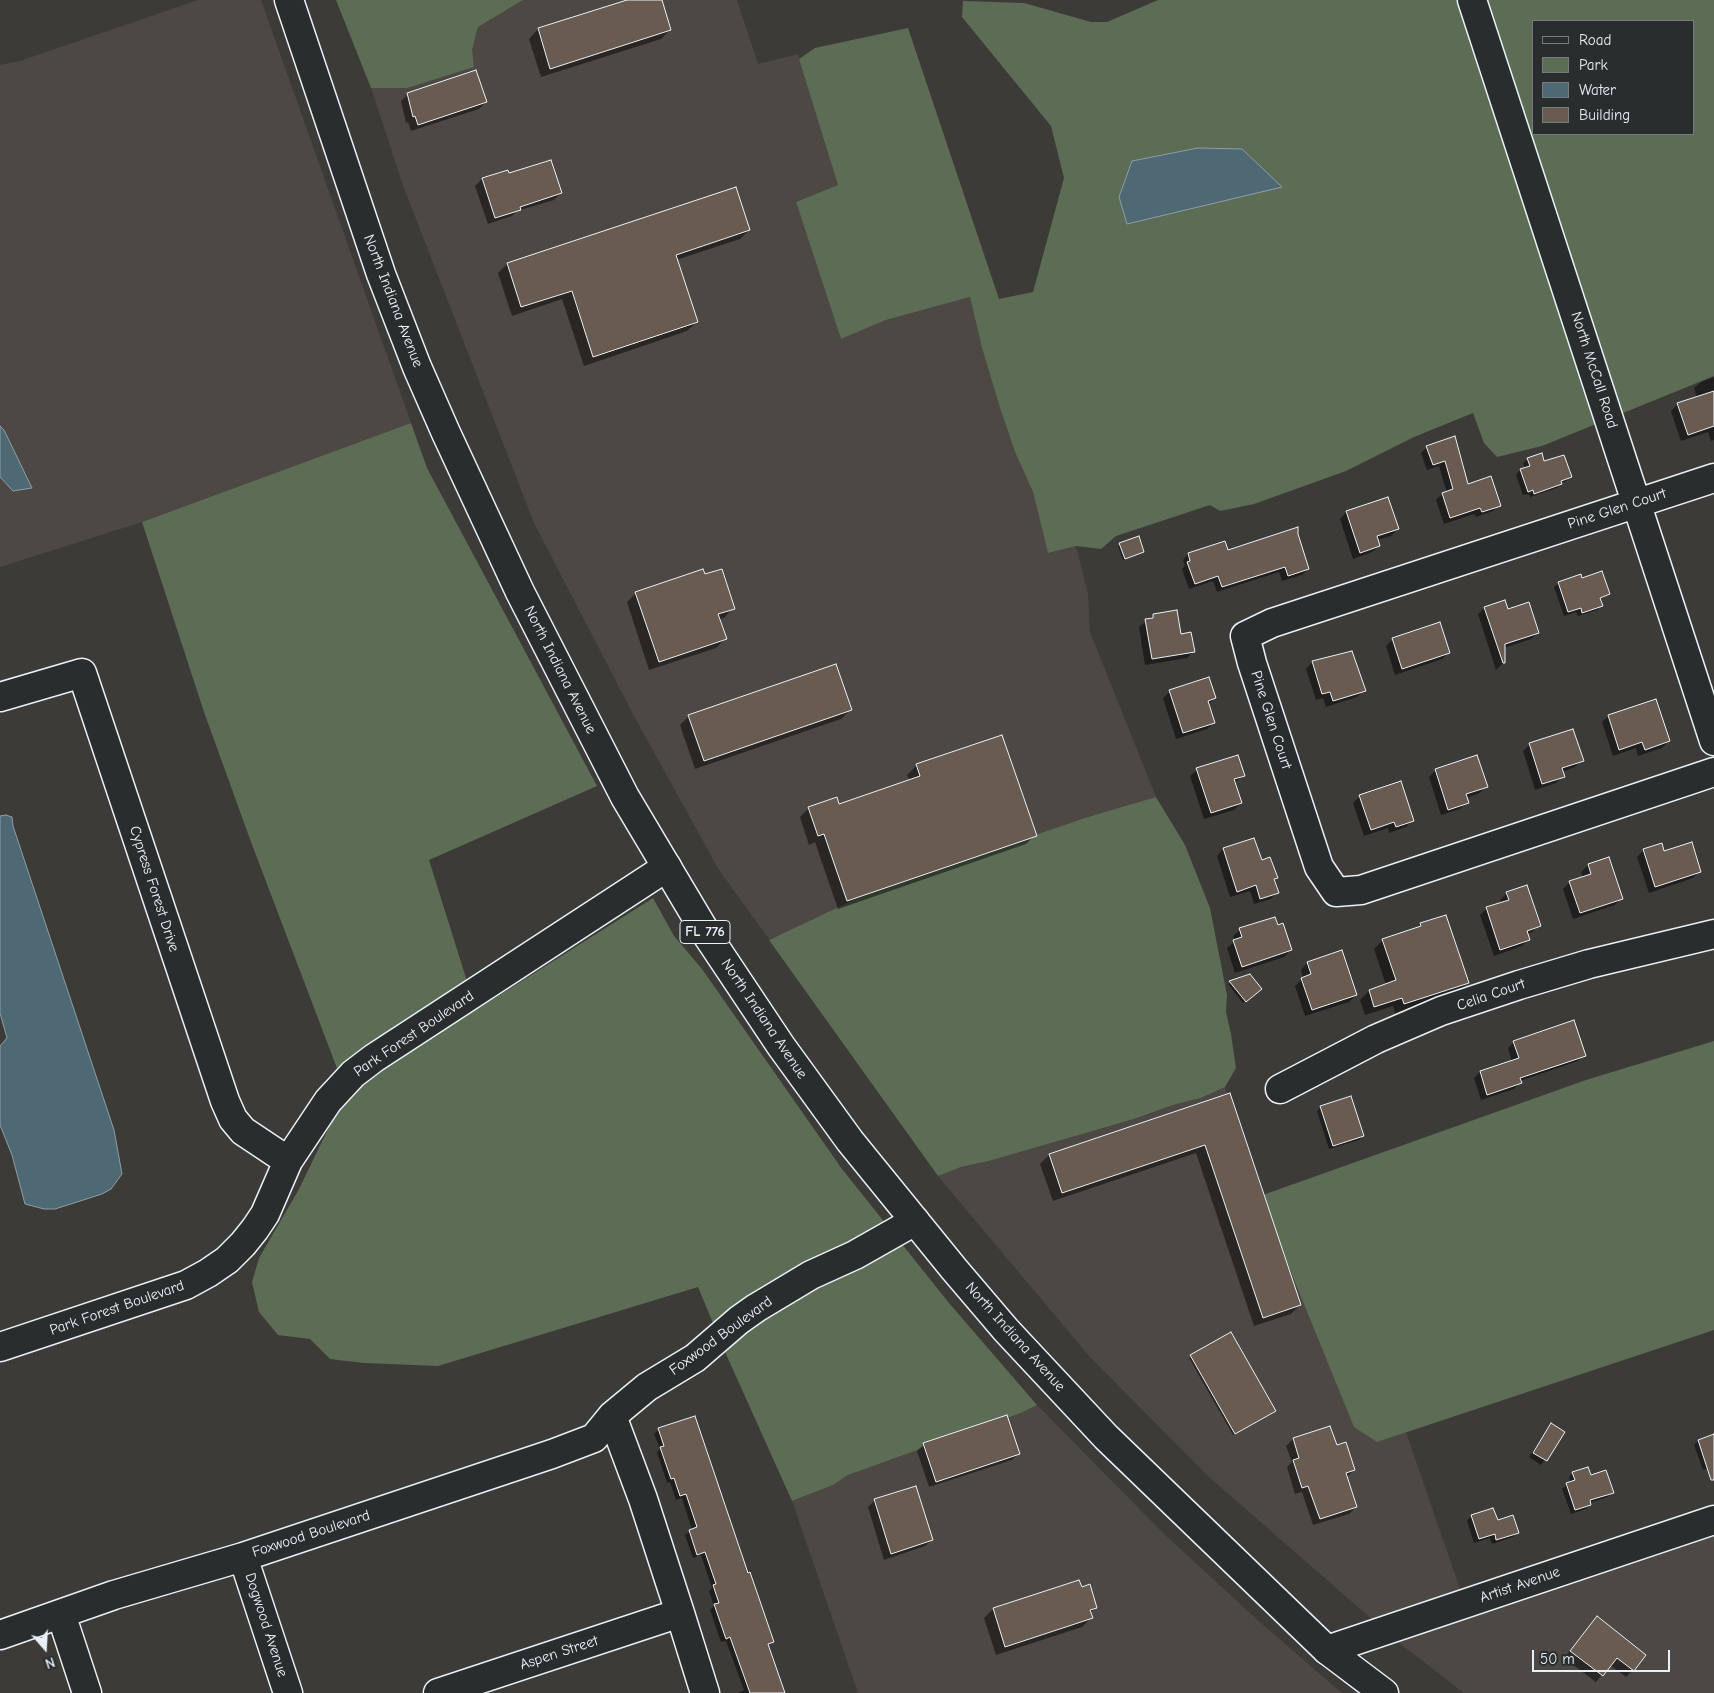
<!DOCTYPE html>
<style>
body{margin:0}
#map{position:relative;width:1714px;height:1693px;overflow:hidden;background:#3d3b38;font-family:"Comic Neue",sans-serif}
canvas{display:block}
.legend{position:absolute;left:1532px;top:20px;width:162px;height:115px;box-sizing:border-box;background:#2a2d2e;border:1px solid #767b7f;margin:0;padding:6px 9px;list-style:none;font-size:15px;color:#e8f1f8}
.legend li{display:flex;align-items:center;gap:10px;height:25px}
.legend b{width:25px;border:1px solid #767b7f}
.north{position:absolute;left:20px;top:1623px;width:50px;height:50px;-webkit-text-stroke:4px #2a2d2e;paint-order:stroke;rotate:161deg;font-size:14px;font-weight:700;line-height:20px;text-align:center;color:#e8f1f8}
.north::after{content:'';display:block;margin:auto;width:18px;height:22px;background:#e8f1f8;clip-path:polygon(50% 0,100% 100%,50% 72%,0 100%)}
.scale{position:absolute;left:1532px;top:1650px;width:138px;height:22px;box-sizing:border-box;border:2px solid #e8f1f8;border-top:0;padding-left:6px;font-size:15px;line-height:18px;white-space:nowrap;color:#e8f1f8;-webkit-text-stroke:4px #2a2d2e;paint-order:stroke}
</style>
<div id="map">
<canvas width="1714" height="1693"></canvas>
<ul class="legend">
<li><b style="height:6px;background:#2a2d2e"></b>Road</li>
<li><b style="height:14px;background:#5d6c54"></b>Park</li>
<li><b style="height:14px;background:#4e6973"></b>Water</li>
<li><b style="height:14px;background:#6a5b51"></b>Building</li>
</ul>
<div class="north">N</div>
<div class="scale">50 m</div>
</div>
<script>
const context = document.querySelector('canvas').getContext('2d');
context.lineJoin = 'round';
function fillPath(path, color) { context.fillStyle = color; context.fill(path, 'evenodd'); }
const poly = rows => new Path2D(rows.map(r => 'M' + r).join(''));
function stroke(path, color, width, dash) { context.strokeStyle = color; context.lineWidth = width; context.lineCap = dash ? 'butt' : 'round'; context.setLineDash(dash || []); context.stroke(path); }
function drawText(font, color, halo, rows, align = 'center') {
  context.font = font + ' "Comic Neue",sans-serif'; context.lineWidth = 4; context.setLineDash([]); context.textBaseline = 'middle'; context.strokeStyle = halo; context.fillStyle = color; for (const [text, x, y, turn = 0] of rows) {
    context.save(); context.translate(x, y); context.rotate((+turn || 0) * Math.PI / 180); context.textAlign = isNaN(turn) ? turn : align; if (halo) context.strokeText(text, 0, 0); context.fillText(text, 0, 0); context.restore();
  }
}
fillPath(poly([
 [198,0,261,0,411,423,142,522,0,567,0,477,13,491,4,430,0,426,0,65,20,61],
 [523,0,737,0,758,64,798,54,838,185,796,202,841,339,886,320,970,297,982,348,1000,408,1015,452,1033,492,1048,553,1076,546,1088,594,1090,632,1156,797,1070,824,769,939,719,870,635,718,534,523,404,188,371,88,408,88,472,50,478,27],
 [1225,1087,1260,1196,1377,1442,1406,1432,1462,1595,1714,1510,1714,1693,1464,1693,1398,1642,1209,1477,1089,1356,938,1176,961,1167,989,1161,1134,1119,1173,1105,1201,1098],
 [1037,1405,1164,1534,1262,1624,1342,1693,858,1693,792,1501,833,1485,848,1475,1021,1413]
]), '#4d4844');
fillPath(poly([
 [336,0,523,0,478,27,472,50,474,67,407,88,371,88],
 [1158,0,1714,0,1714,376,1542,446,1497,457,1484,443,1473,413,1414,437,1346,471,1254,504,1220,511,1210,505,1116,536,1101,549,1076,546,1048,553,1033,492,1015,452,1000,408,982,348,970,297,886,320,841,339,796,202,838,185,799,59,815,48,908,28,999,299,1033,292,1064,178,1051,126,962,17,963,1,1024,3,1091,22,1107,22],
 [1533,21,1693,21,1693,134,1533,134],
 [411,423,427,468,597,786,429,860,476,1010,653,898,674,936,702,969,842,1169,949,1303,1037,1405,1021,1413,848,1475,833,1485,792,1501,726,1354,698,1287,438,1366,364,1363,330,1359,310,1339,278,1335,259,1312,252,1282,259,1258,299,1189,346,1092,251,842,204,712,142,522],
 [1156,797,1185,845,1210,908,1227,995,1226,1012,1231,1034,1236,1068,1225,1087,1201,1098,1173,1105,1134,1119,989,1161,961,1167,938,1176,769,940,875,890,1085,818],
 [1714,1041,1714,1330,1377,1442,1354,1427,1260,1196,1586,1080]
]), '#5d6c54');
const water = poly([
 [1198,148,1242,149,1282,187,1127,224,1119,197,1132,161,1198,148],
 [0,426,4,430,32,488,13,491,0,477,0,426],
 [6,815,12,817,13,826,114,1130,122,1174,111,1189,102,1194,55,1209,44,1209,25,1204,12,1155,0,1125,0,1046,7,1038,0,1013,0,816,6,815]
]);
fillPath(water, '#4e6973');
stroke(water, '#8c9fa8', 1);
fillPath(poly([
 [631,0,660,0,670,30,661,39,541,77,529,39,538,29],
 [408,94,486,102,479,109,411,131,408,122,406,123,401,101],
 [507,171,508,175,561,193,554,200,517,211,512,216,488,224,475,186,482,179],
 [749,230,740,239,676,260,697,322,687,331,584,366,562,299,512,316,498,273,507,264],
 [1714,377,1714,440,1711,441,1708,432,1681,441,1671,411,1678,404,1697,398,1694,388,1701,382],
 [1454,438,1468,486,1499,505,1493,511,1476,517,1474,514,1444,524,1436,500,1442,494,1447,493,1439,466,1427,470,1421,453,1427,447],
 [1528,459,1544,463,1570,477,1566,481,1561,483,1557,488,1530,497,1529,494,1523,495,1516,475,1520,470,1525,469,1523,463],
 [1388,498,1398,529,1391,536,1377,540,1379,546,1372,552,1353,559,1340,519,1346,512],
 [1296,534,1308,569,1302,575,1282,581,1279,572,1217,592,1213,581,1189,589,1182,569,1185,566,1183,560,1188,554,1224,542,1227,551],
 [1120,544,1142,552,1123,560,1118,546],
 [704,576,733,608,724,618,719,619,725,639,716,648,649,670,627,602,636,593],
 [1581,579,1608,594,1599,600,1601,606,1597,610,1578,616,1576,612,1564,616,1554,587,1559,583],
 [1485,608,1507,610,1538,633,1531,639,1504,648,1504,662,1496,670,1478,614],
 [1154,615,1194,651,1187,658,1145,665,1139,627],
 [1393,639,1449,653,1442,659,1395,675,1386,646],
 [1352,652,1364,690,1357,697,1326,707,1323,698,1316,700,1306,669,1312,662],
 [1170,691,1215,698,1208,705,1214,723,1207,729,1176,739,1163,698],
 [850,710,841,719,695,769,680,725,689,716],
 [1609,716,1669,741,1662,748,1638,756,1636,748,1613,756,1602,722],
 [1572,730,1582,760,1575,767,1562,772,1563,776,1556,783,1535,790,1523,751,1529,745],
 [917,765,1035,835,1026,844,838,909,815,842,809,845,800,817,809,808,839,806,910,781,907,775],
 [1197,770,1244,775,1234,783,1241,803,1234,810,1204,819,1190,776],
 [1436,770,1486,786,1480,793,1466,798,1467,802,1460,809,1441,815,1429,777],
 [1360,796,1413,820,1406,827,1389,833,1388,828,1364,836,1353,803],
 [1254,839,1261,861,1276,878,1273,881,1277,892,1271,899,1254,904,1250,891,1230,897,1217,856,1223,849],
 [1644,850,1664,852,1700,871,1693,878,1649,893,1637,857],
 [1608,859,1621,898,1615,905,1573,919,1563,889,1570,882,1583,878,1581,872,1588,865],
 [1507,893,1539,925,1532,932,1527,934,1529,939,1522,946,1494,956,1480,915,1487,908,1501,903,1500,900],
 [1445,916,1467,983,1459,992,1395,1013,1393,1006,1365,1015,1360,1000,1369,991,1386,985,1374,949,1383,940,1416,929,1420,924],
 [1240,930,1291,950,1284,957,1235,973,1227,948,1235,941,1233,936],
 [1307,963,1356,995,1349,1002,1305,1016,1295,986,1303,978,1301,970],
 [1249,976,1260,989,1243,1003,1228,984],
 [1514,1042,1584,1055,1578,1061,1520,1081,1520,1083,1514,1089,1481,1100,1474,1078,1480,1072,1512,1062,1508,1048],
 [1230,1094,1300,1305,1291,1314,1254,1326,1196,1153,1053,1201,1040,1164,1049,1155],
 [1321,1107,1363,1136,1359,1140,1329,1149,1317,1111],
 [1191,1356,1273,1412,1233,1435,1189,1358],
 [1551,1425,1564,1432,1541,1465,1529,1457],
 [1329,1427,1336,1447,1354,1470,1347,1477,1356,1507,1349,1514,1313,1525,1302,1492,1295,1494,1287,1467,1292,1462,1286,1446,1293,1439],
 [659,1430,747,1575,772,1642,768,1646,784,1693,738,1693,744,1690,726,1641,721,1642,710,1610,714,1606,709,1591,712,1588,701,1555,693,1558,685,1535,692,1530,682,1498,676,1500,670,1482,667,1483,657,1452,660,1449,654,1434],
 [1714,1436,1714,1467,1703,1470,1694,1445,1698,1441],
 [924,1444,1019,1453,1012,1460,929,1487,917,1451],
 [1573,1473,1590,1477,1612,1492,1608,1497,1589,1503,1590,1505,1586,1509,1571,1514,1562,1489,1570,1483,1569,1477],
 [915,1487,932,1540,925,1546,884,1560,868,1507,874,1501],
 [1493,1509,1497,1521,1517,1533,1513,1537,1492,1544,1490,1538,1474,1543,1467,1521,1471,1516],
 [1078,1581,1081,1589,1096,1607,1090,1613,1091,1618,1082,1627,996,1655,984,1618,993,1609],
 [1597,1617,1633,1670,1626,1677,1610,1665,1596,1682,1564,1658]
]), '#0007');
const building = poly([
 [627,0,662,0,671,30,550,69,538,28,627,0],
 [476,70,487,102,418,125,415,116,413,117,407,93,476,70],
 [551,160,562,193,520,207,521,210,495,218,482,178,508,170,509,173,551,160],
 [736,187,750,230,676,255,698,322,593,357,572,291,521,307,507,263,736,187],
 [1714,391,1714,426,1688,435,1677,403,1714,391],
 [1455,436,1468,484,1491,476,1501,506,1482,512,1480,508,1450,518,1442,493,1453,489,1445,461,1433,465,1426,446,1455,436],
 [1542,453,1544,461,1564,455,1572,477,1561,481,1562,484,1534,494,1533,490,1528,492,1520,469,1530,466,1527,458,1542,453],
 [1388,497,1399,529,1377,536,1380,546,1360,553,1346,511,1388,497],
 [1298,527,1298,534,1309,569,1288,576,1285,567,1222,587,1218,576,1195,584,1187,562,1190,561,1188,553,1225,541,1228,550,1298,527],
 [1139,536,1144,552,1125,559,1119,543,1139,536],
 [703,569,705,574,722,569,735,609,718,614,727,639,659,662,635,592,703,569],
 [1602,571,1610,594,1600,598,1603,606,1582,613,1581,608,1568,612,1558,582,1581,574,1582,578,1602,571],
 [1505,600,1508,609,1529,602,1539,633,1505,644,1505,663,1503,663,1484,607,1505,600],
 [1177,610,1181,634,1191,632,1195,652,1152,659,1145,619,1153,618,1153,614,1177,610],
 [1440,622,1450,653,1402,669,1392,638,1440,622],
 [1352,651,1366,691,1333,701,1330,692,1322,694,1312,661,1352,651],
 [836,664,852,710,704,761,688,715,836,664],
 [1209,677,1216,698,1208,701,1215,723,1183,733,1169,690,1209,677],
 [1656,699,1670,741,1645,750,1642,742,1619,750,1608,715,1656,699],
 [1573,729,1584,761,1562,768,1565,777,1542,784,1529,743,1573,729],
 [1002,735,1037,836,847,901,824,834,818,836,808,807,837,797,839,804,920,776,916,764,1002,735],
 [1238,755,1245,776,1234,779,1242,803,1211,813,1196,768,1238,755],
 [1477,755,1488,787,1466,794,1469,803,1448,810,1435,769,1477,755],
 [1401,781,1414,821,1396,827,1394,822,1371,830,1359,795,1401,781],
 [1254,838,1262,860,1270,857,1278,878,1274,879,1279,893,1260,899,1256,885,1237,892,1223,848,1254,838],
 [1692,842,1701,872,1655,887,1643,849,1662,843,1664,851,1692,842],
 [1609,857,1623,899,1580,913,1569,881,1591,874,1588,864,1609,857],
 [1527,885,1541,926,1527,931,1530,940,1500,950,1486,907,1509,900,1506,892,1527,885],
 [1446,915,1469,983,1404,1004,1402,998,1374,1007,1369,990,1396,980,1382,939,1421,926,1420,923,1446,915],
 [1275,917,1278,925,1283,923,1292,950,1242,967,1233,940,1242,937,1239,928,1275,917],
 [1342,950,1357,995,1312,1010,1301,978,1311,974,1307,962,1342,950],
 [1250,974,1262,989,1246,1002,1229,981,1250,974],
 [1574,1020,1586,1056,1520,1078,1522,1083,1487,1095,1480,1071,1519,1058,1513,1041,1574,1020],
 [1230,1093,1301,1305,1263,1318,1205,1145,1062,1193,1049,1154,1230,1093],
 [1351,1096,1364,1136,1333,1146,1320,1106,1351,1096],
 [1231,1332,1276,1411,1235,1434,1190,1355,1231,1332],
 [1007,1415,1020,1454,936,1482,923,1443,1007,1415],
 [695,1416,748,1573,750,1572,774,1642,768,1644,785,1693,750,1693,730,1637,726,1639,714,1604,719,1603,713,1585,716,1584,705,1552,697,1555,689,1530,697,1527,686,1494,680,1496,674,1478,671,1479,660,1447,664,1446,658,1428,695,1416],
 [1551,1423,1565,1432,1547,1461,1533,1453,1551,1423],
 [1330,1426,1337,1445,1346,1442,1355,1470,1346,1473,1357,1507,1320,1519,1308,1486,1302,1488,1293,1460,1299,1458,1293,1438,1330,1426],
 [1714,1434,1714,1480,1711,1480,1698,1440,1714,1434],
 [1588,1467,1591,1475,1606,1470,1614,1493,1590,1500,1591,1505,1575,1510,1566,1483,1575,1480,1572,1472,1588,1467],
 [916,1486,933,1540,891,1554,874,1499,916,1486],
 [1493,1508,1498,1520,1513,1515,1519,1533,1496,1540,1495,1534,1479,1539,1471,1515,1493,1508],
 [1079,1580,1082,1587,1090,1584,1097,1608,1090,1610,1093,1618,1005,1647,993,1608,1079,1580],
 [1597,1616,1646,1655,1634,1671,1617,1658,1603,1676,1570,1651,1597,1616]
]);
fillPath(building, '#6a5b51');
stroke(building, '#e8f1f8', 1);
const minor = poly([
 [1472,0,1714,741],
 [1714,478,1272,623,1245,636,1252,663,1319,867,1336,892,1361,890,1714,772],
 [0,697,82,673,225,1101,233,1119,243,1131,288,1161],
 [1280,1089,1376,1039,1441,1011,1519,985,1589,964,1714,934],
 [0,1347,186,1285,208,1273,227,1260,243,1244,255,1229,265,1214,288,1161,328,1101,353,1074,374,1058,667,867],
 [612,1416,643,1499,680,1613,705,1693],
 [243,1557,288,1693],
 [61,1614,87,1693],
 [0,1635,114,1595,243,1557,552,1454,594,1438,612,1416,647,1387,695,1358,739,1320,756,1308,811,1275,855,1255,915,1221],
 [1327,1650,1714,1520],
 [438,1693,680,1613]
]);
const major = poly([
 [289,0,381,274,417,367,446,433,520,592,625,797,709,938,781,1046,850,1141,954,1269,1006,1330,1106,1437,1327,1650,1384,1693]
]);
stroke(minor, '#e8f1f8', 31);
stroke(major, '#e8f1f8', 31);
stroke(minor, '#2a2d2e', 28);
stroke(major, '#2a2d2e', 28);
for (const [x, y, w] of [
 [705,932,50]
]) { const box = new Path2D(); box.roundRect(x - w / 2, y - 11.5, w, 23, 4); context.fillStyle = '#2a2d2e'; context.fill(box); stroke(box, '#e8f1f8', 1); }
drawText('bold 14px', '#e8f1f8', null, [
 ["FL 776",705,932]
]);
drawText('15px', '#e8f1f8', '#2a2d2e', [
 ["North Indiana Avenue",393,301,69],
 ["North McCall Road",1594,370,72],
 ["Pine Glen Court",1617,509,-18],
 ["North Indiana Avenue",560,670,63],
 ["Pine Glen Court",1271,720,72],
 ["Cypress Forest Drive",154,889,72],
 ["Celia Court",1491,995,-19],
 ["North Indiana Avenue",764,1019,56],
 ["Park Forest Boulevard",414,1034,-34],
 ["Park Forest Boulevard",117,1308,-19],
 ["Foxwood Boulevard",721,1336,-36],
 ["North Indiana Avenue",1015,1337,48],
 ["Foxwood Boulevard",311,1534,-18],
 ["Artist Avenue",1520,1585,-19],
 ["Dogwood Avenue",266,1625,72],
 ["Aspen Street",559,1653,-18]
]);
</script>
